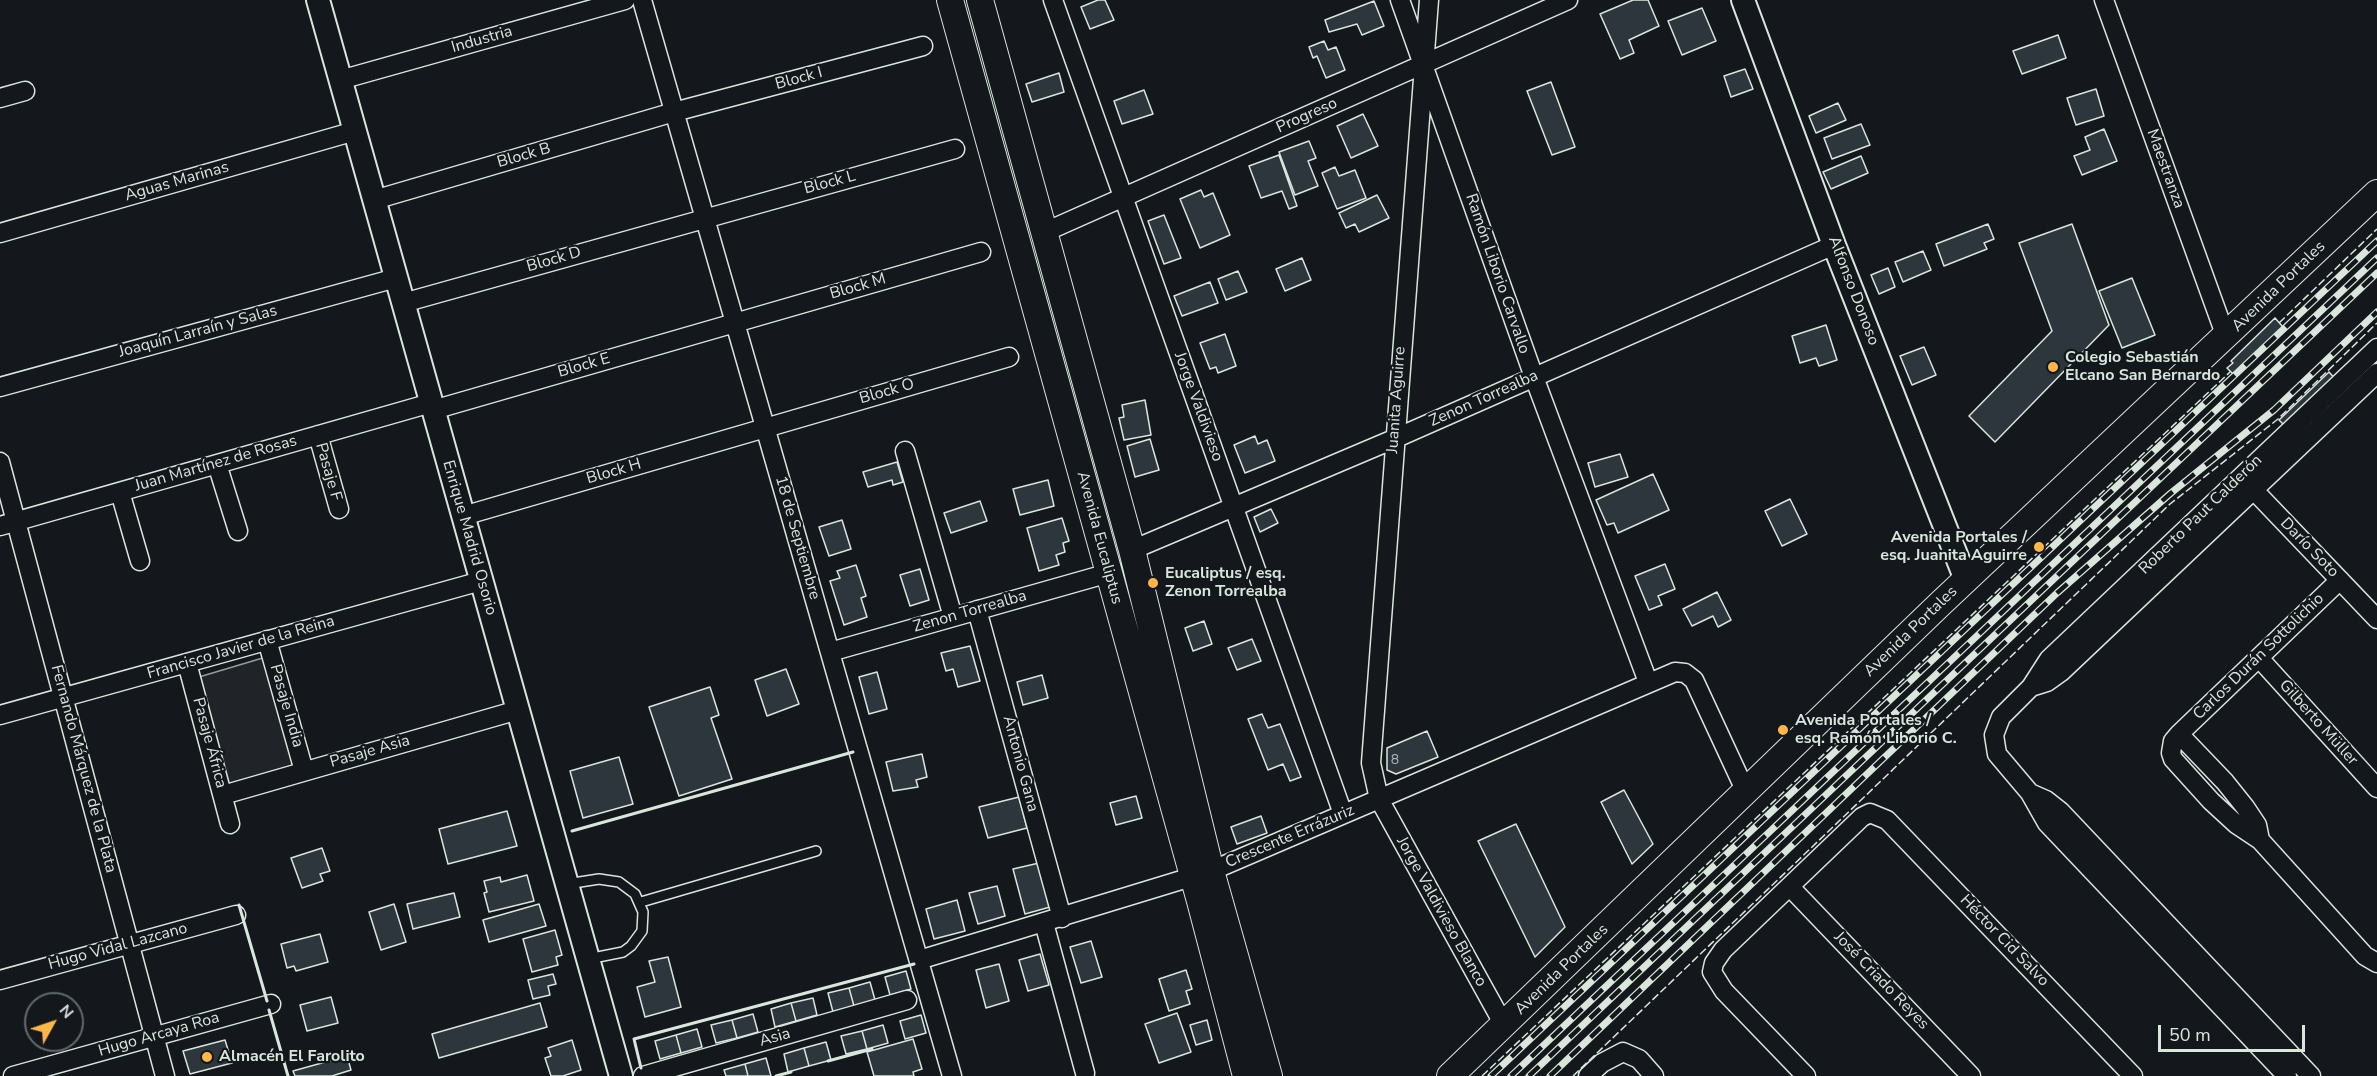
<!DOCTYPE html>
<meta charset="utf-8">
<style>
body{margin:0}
#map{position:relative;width:2377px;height:1076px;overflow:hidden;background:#14181c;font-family:"Nunito Sans",sans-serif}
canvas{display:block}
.north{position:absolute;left:24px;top:992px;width:60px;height:60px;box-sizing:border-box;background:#14181c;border:2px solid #626a69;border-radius:50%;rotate:50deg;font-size:16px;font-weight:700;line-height:24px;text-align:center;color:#d8e6dc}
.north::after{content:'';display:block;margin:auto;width:21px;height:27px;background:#ffb74d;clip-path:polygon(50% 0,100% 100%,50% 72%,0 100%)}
.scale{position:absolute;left:2158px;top:1025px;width:147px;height:27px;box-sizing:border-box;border:3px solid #d8e6dc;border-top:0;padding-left:8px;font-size:18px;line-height:21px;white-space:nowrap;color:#d8e6dc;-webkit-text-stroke:4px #14181c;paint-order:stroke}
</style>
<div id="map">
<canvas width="2377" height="1076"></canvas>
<div class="north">N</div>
<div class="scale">50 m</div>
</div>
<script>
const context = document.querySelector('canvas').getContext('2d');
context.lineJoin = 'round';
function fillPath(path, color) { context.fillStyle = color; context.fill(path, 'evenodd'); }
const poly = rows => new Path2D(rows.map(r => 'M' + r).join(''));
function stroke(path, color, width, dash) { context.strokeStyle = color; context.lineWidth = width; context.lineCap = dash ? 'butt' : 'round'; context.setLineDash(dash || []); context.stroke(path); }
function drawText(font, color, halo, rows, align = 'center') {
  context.font = font + ' "Nunito Sans",sans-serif'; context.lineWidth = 4.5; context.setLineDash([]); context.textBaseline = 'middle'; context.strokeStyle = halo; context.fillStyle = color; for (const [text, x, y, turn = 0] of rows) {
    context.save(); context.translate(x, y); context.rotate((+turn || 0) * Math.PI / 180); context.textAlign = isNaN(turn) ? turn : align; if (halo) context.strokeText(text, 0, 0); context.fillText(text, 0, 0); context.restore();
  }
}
const green = poly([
 [266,657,297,767,229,786,199,677,266,657]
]);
fillPath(green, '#202428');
stroke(green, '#939e99', 1.5);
const building = poly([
 [1098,0,1105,0,1114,20,1090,29,1081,7,1098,0],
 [1633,0,1648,0,1659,26,1629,40,1634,53,1620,59,1600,14,1633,0],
 [1374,1,1384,26,1362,35,1357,24,1329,32,1325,20,1374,1],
 [1702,8,1716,41,1682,55,1668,21,1702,8],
 [2058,35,2066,58,2022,74,2013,51,2058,35],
 [1324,41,1328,50,1336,47,1345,70,1326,78,1317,56,1313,58,1309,47,1324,41],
 [1745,69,1753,89,1731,97,1724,76,1745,69],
 [1059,73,1064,92,1032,102,1026,84,1059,73],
 [1551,82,1575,147,1552,155,1527,91,1551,82],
 [2096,89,2104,116,2076,125,2067,98,2096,89],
 [1144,90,1153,114,1122,124,1114,101,1144,90],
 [1838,103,1846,120,1816,133,1809,116,1838,103],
 [1363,114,1378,146,1351,158,1337,126,1363,114],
 [1861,124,1870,145,1832,159,1824,138,1861,124],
 [2104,129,2117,161,2082,175,2074,156,2090,150,2085,137,2104,129],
 [1309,141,1316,158,1308,161,1318,186,1295,195,1279,152,1309,141],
 [1279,155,1297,206,1289,209,1282,191,1261,198,1249,166,1279,155],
 [1861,156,1868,173,1831,189,1823,172,1861,156],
 [1335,167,1339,176,1355,170,1366,198,1337,209,1322,173,1335,167],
 [1201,190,1204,197,1213,193,1230,235,1200,248,1180,199,1201,190],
 [1377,195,1389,218,1359,232,1355,224,1346,228,1339,213,1377,195],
 [1164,215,1181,258,1164,264,1148,221,1164,215],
 [1988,224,1994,239,1984,243,1987,249,1944,266,1936,244,1988,224],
 [2072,224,2109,325,1995,442,1969,416,2052,331,2019,243,2072,224],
 [1923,251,1931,270,1903,282,1895,262,1923,251],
 [1302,258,1311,280,1285,291,1276,269,1302,258],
 [1888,268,1895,287,1879,294,1871,275,1888,268],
 [1238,271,1247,292,1226,300,1218,279,1238,271],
 [2132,278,2155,335,2122,348,2099,291,2132,278],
 [1210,282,1218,303,1182,316,1174,296,1210,282],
 [2275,318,2283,327,2233,374,2227,368,2233,363,2231,361,2275,318],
 [1826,325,1837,360,1819,366,1816,358,1800,363,1792,336,1826,325],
 [1225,334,1236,366,1218,373,1216,367,1210,369,1200,343,1225,334],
 [1924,347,1936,375,1912,385,1900,356,1924,347],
 [2329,372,2337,381,2287,428,2279,420,2329,372],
 [1145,400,1151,435,1124,440,1119,418,1124,417,1122,405,1145,400],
 [1255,436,1258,444,1267,440,1275,461,1245,473,1234,445,1255,436],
 [1150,439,1159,470,1135,477,1127,446,1150,439],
 [1620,454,1628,477,1595,487,1588,463,1620,454],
 [897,462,903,482,893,485,892,480,868,487,863,472,897,462],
 [1653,474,1669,510,1618,533,1614,523,1607,525,1596,500,1653,474],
 [1048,480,1054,506,1020,515,1013,489,1048,480],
 [1790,499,1807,534,1782,546,1765,511,1790,499],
 [980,501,987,521,951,533,944,513,980,501],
 [1271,509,1278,523,1260,532,1254,517,1271,509],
 [1062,518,1069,541,1063,543,1065,552,1056,555,1059,565,1039,571,1027,528,1062,518],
 [842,520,851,549,829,556,819,527,842,520],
 [1665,564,1675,589,1658,596,1662,605,1649,610,1635,576,1665,564],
 [856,565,866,596,861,598,867,617,844,625,830,581,840,578,837,571,856,565],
 [920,569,929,600,910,606,900,575,920,569],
 [1717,592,1731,620,1718,627,1713,616,1692,626,1683,609,1717,592],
 [1204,621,1212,644,1193,651,1185,628,1204,621],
 [1252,639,1261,661,1237,670,1228,648,1252,639],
 [970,646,980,681,958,687,953,669,946,671,941,653,970,646],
 [786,669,799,704,767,716,755,680,786,669],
 [877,672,887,709,869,714,859,677,877,672],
 [1042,675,1048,698,1023,705,1017,682,1042,675],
 [710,687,719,715,711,718,732,779,679,796,649,707,710,687],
 [1262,714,1268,728,1280,724,1301,777,1290,781,1283,764,1268,770,1248,719,1262,714],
 [1427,731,1438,757,1396,774,1387,770,1387,748,1427,731],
 [922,754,927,777,916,780,918,787,893,791,886,762,922,754],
 [619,757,633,804,583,818,570,771,619,757],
 [1624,790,1653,844,1632,864,1601,802,1624,790],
 [1136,796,1142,818,1116,825,1110,803,1136,796],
 [1019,797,1027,828,988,838,979,807,1019,797],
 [507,811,517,846,448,864,439,829,507,811],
 [1261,816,1267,833,1237,844,1231,827,1261,816],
 [1516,824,1565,927,1535,957,1478,841,1516,824],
 [322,848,330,871,320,874,323,881,302,888,291,858,322,848],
 [1039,863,1050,907,1025,914,1013,869,1039,863],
 [527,875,534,901,489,912,484,893,487,892,484,881,500,877,501,882,527,875],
 [997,886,1005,916,978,924,969,893,997,886],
 [454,893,460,917,413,929,407,904,454,893],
 [957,900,965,931,934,939,926,909,957,900],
 [394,904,406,942,381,950,369,912,394,904],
 [539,904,546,926,489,942,483,920,539,904],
 [555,930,562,955,556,957,558,965,532,972,523,939,555,930],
 [320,934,328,962,296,971,294,966,287,968,281,944,320,934],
 [1091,941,1102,977,1081,983,1070,947,1091,941],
 [1040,954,1049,985,1028,991,1019,960,1040,954],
 [668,957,681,1007,645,1017,637,987,655,982,649,961,668,957],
 [999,964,1009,1001,986,1008,976,970,999,964],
 [1186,970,1192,989,1186,991,1190,1004,1169,1011,1159,979,1186,970],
 [906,971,911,989,890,995,885,977,906,971],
 [553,974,556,984,548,986,550,995,533,999,528,980,553,974],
 [870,982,875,1000,854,1006,849,988,870,982],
 [849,988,854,1006,833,1012,828,993,849,988],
 [331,997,338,1023,307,1031,300,1005,331,997],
 [813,998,817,1015,796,1021,791,1003,813,998],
 [540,1003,547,1027,439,1058,432,1034,540,1003],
 [791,1003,796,1021,775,1027,771,1009,791,1003],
 [1177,1013,1191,1052,1159,1063,1145,1024,1177,1013],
 [753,1014,758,1032,737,1038,732,1020,753,1014],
 [921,1015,926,1033,905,1039,900,1021,921,1015],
 [732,1020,737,1038,716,1043,711,1025,732,1020],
 [1207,1020,1212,1040,1196,1045,1190,1025,1207,1020],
 [883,1025,888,1043,867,1049,862,1031,883,1025],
 [697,1029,702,1047,681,1053,676,1035,697,1029],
 [862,1031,867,1049,846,1054,841,1036,862,1031],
 [676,1035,681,1053,660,1059,655,1041,676,1035],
 [913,1039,922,1069,913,1072,914,1076,874,1076,867,1052,913,1039],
 [225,1040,232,1063,190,1074,183,1051,225,1040],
 [572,1040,581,1070,563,1076,551,1076,545,1058,551,1056,548,1048,572,1040],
 [826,1042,831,1060,809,1066,804,1048,826,1042],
 [804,1048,809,1066,788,1072,784,1054,804,1048],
 [347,1056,351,1070,332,1076,295,1076,293,1071,347,1056],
 [766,1058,771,1076,748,1076,745,1064,766,1058],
 [745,1064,748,1076,726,1076,724,1070,745,1064]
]);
fillPath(building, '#2c363c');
stroke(building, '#d8e6dc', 1.5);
const service = poly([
 [567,884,599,879,619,882,635,894,643,912,642,931,631,946,623,952,588,959],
 [641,902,816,851]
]);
const minor = poly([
 [642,0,952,1076],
 [1053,0,1343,814],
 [1400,0,1534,377,1648,682],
 [1429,0,1371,763,1379,799,1504,1025],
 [2104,0,2226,337],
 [340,80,625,0],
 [0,98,25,91],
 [374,200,674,112,923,46],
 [1045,232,1568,0],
 [0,233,355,131],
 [403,303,955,149],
 [0,387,396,278],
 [433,410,981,252],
 [318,435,339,509],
 [905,451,953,617],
 [0,462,165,1076],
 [217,464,238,531],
 [2246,482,2377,619],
 [120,492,140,561],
 [463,516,1009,357],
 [0,526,431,403],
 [1132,550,1394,439,1834,245],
 [2340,580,2179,734,2173,741,2171,753,2173,759,2211,801,2236,824,2260,840,2365,956,2377,963],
 [977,610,1062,918],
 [267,640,304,771],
 [830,652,1109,573],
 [2259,658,2377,788],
 [187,663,230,824],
 [2031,687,2047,682,2061,672,2377,373],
 [0,715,481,581],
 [2179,734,2225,782,2245,807,2257,825,2260,840],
 [2030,793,2046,800,2060,811,2311,1076],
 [223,795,518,710],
 [1790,887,1971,1076],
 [1044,923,1085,1073],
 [919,960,1211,871,1675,672,1685,673,1694,680,1746,792],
 [0,980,236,915],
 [13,1076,271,1004],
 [643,1076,907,1000],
 [1588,1076,1602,1063,1623,1052,1639,1059,1654,1076],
 [1806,1076,1724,991,1712,972,1714,963,1723,950,1862,817,1870,813,1887,820,2133,1076],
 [2287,1076,2047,823,2030,793,1997,754,1994,735,2001,717,2031,687,2049,659,2377,348]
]);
const tertiary = poly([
 [318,0,621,1076],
 [1743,0,1834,245,1966,580]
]);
const secondary = poly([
 [950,0,1200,901,1246,1076],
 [980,0,1132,550,1211,871,1269,1076],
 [1450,1076,1940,604,2377,193]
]);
stroke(service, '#d8e6dc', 12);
stroke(minor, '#d8e6dc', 21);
stroke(tertiary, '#d8e6dc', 26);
stroke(secondary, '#d8e6dc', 28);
stroke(service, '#14181c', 9);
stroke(minor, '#14181c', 18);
stroke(tertiary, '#14181c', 22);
stroke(secondary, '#14181c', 26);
const rail = poly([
 [1491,1076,2377,241],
 [1511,1076,2377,258],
 [1529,1076,2377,273],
 [1550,1076,2057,593,2171,493,2274,410,2377,312]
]);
stroke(rail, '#d8e6dc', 7);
stroke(rail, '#14181c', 4.5, [14]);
stroke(poly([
 [2279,323,2377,229],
 [1482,1076,2230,372],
 [1573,1076,2170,504,2278,419,2377,323]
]), '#d8e6dc', 1.5, [8, 3]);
stroke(poly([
 [572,831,853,752],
 [239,905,267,1001],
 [269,1010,288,1076],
 [828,1061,872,1049],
 [641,1068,634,1039,914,964],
 [776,1076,791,1072]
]), '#d8e6dc', 3);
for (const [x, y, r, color] of [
 [2053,367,6,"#ffb74d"],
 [2039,547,6,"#ffb74d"],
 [1153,583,6,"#ffb74d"],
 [1783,730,6,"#ffb74d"],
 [207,1057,6,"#ffb74d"]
]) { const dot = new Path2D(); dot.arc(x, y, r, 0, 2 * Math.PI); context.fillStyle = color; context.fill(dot); stroke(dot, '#14181c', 2); }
drawText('14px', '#adbab4', null, [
 ["8",1395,761]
]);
drawText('16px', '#d8e6dc', '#14181c', [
 ["Industria",482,40,-16],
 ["Block I",799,79,-15],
 ["Progreso",1307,116,-24],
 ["Block B",524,156,-16],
 ["Maestranza",2165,169,70],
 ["Aguas Marinas",177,182,-16],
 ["Block L",830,183,-15],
 ["Block D",554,260,-16],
 ["Ramón Liborio Carvallo",1497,274,71],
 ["Block M",858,287,-16],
 ["Avenida Portales",2279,287,-44],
 ["Alfonso Donoso",1853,291,69],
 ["Joaquín Larraín y Salas",198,332,-15],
 ["Block E",584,366,-16],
 ["Block O",887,392,-16],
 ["Zenon Torrealba",1484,399,-24],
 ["Juanita Aguirre",1397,400,-86],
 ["Jorge Valdivieso",1198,407,70],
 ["Juan Martínez de Rosas",216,464,-16],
 ["Pasaje F",328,472,74],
 ["Block H",614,472,-16],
 ["Roberto Paut Calderón",2201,515,-44],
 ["Enrique Madrid Osorio",469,538,74],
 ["18 de Septiembre",797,538,74],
 ["Avenida Eucaliptus",1099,538,75],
 ["Darío Soto",2309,548,46],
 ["Zenon Torrealba",970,612,-16],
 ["Avenida Portales",1911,632,-44],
 ["Francisco Javier de la Reina",241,648,-16],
 ["Carlos Durán Sottolichio",2259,657,-44],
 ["Pasaje India",286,706,74],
 ["Gilberto Müller",2318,723,48],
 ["Pasaje África",209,743,75],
 ["Pasaje Asia",370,752,-16],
 ["Antonio Gana",1020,764,75],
 ["Fernando Márquez de la Plata",83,769,75],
 ["Crescente Errázuriz",1290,837,-23],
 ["Jorge Valdivieso Blanco",1441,912,61],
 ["Héctor Cid Salvo",2004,941,46],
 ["Hugo Vidal Lazcano",118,947,-15],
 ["Avenida Portales",1562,970,-44],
 ["José Criado Reyes",1881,981,46],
 ["Hugo Arcaya Roa",159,1035,-16],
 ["Asia",775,1038,-16]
]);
drawText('bold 16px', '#d8e6dc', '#14181c', [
 ["Colegio Sebastián",2065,358],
 ["Elcano San Bernardo",2065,376],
 ["Avenida Portales /",2027,538,"right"],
 ["esq. Juanita Aguirre",2027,556,"right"],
 ["Eucaliptus / esq.",1165,574],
 ["Zenon Torrealba",1165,592],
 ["Avenida Portales /",1795,721],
 ["esq. Ramón Liborio C.",1795,739],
 ["Almacén El Farolito",219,1057]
], 'left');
</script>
